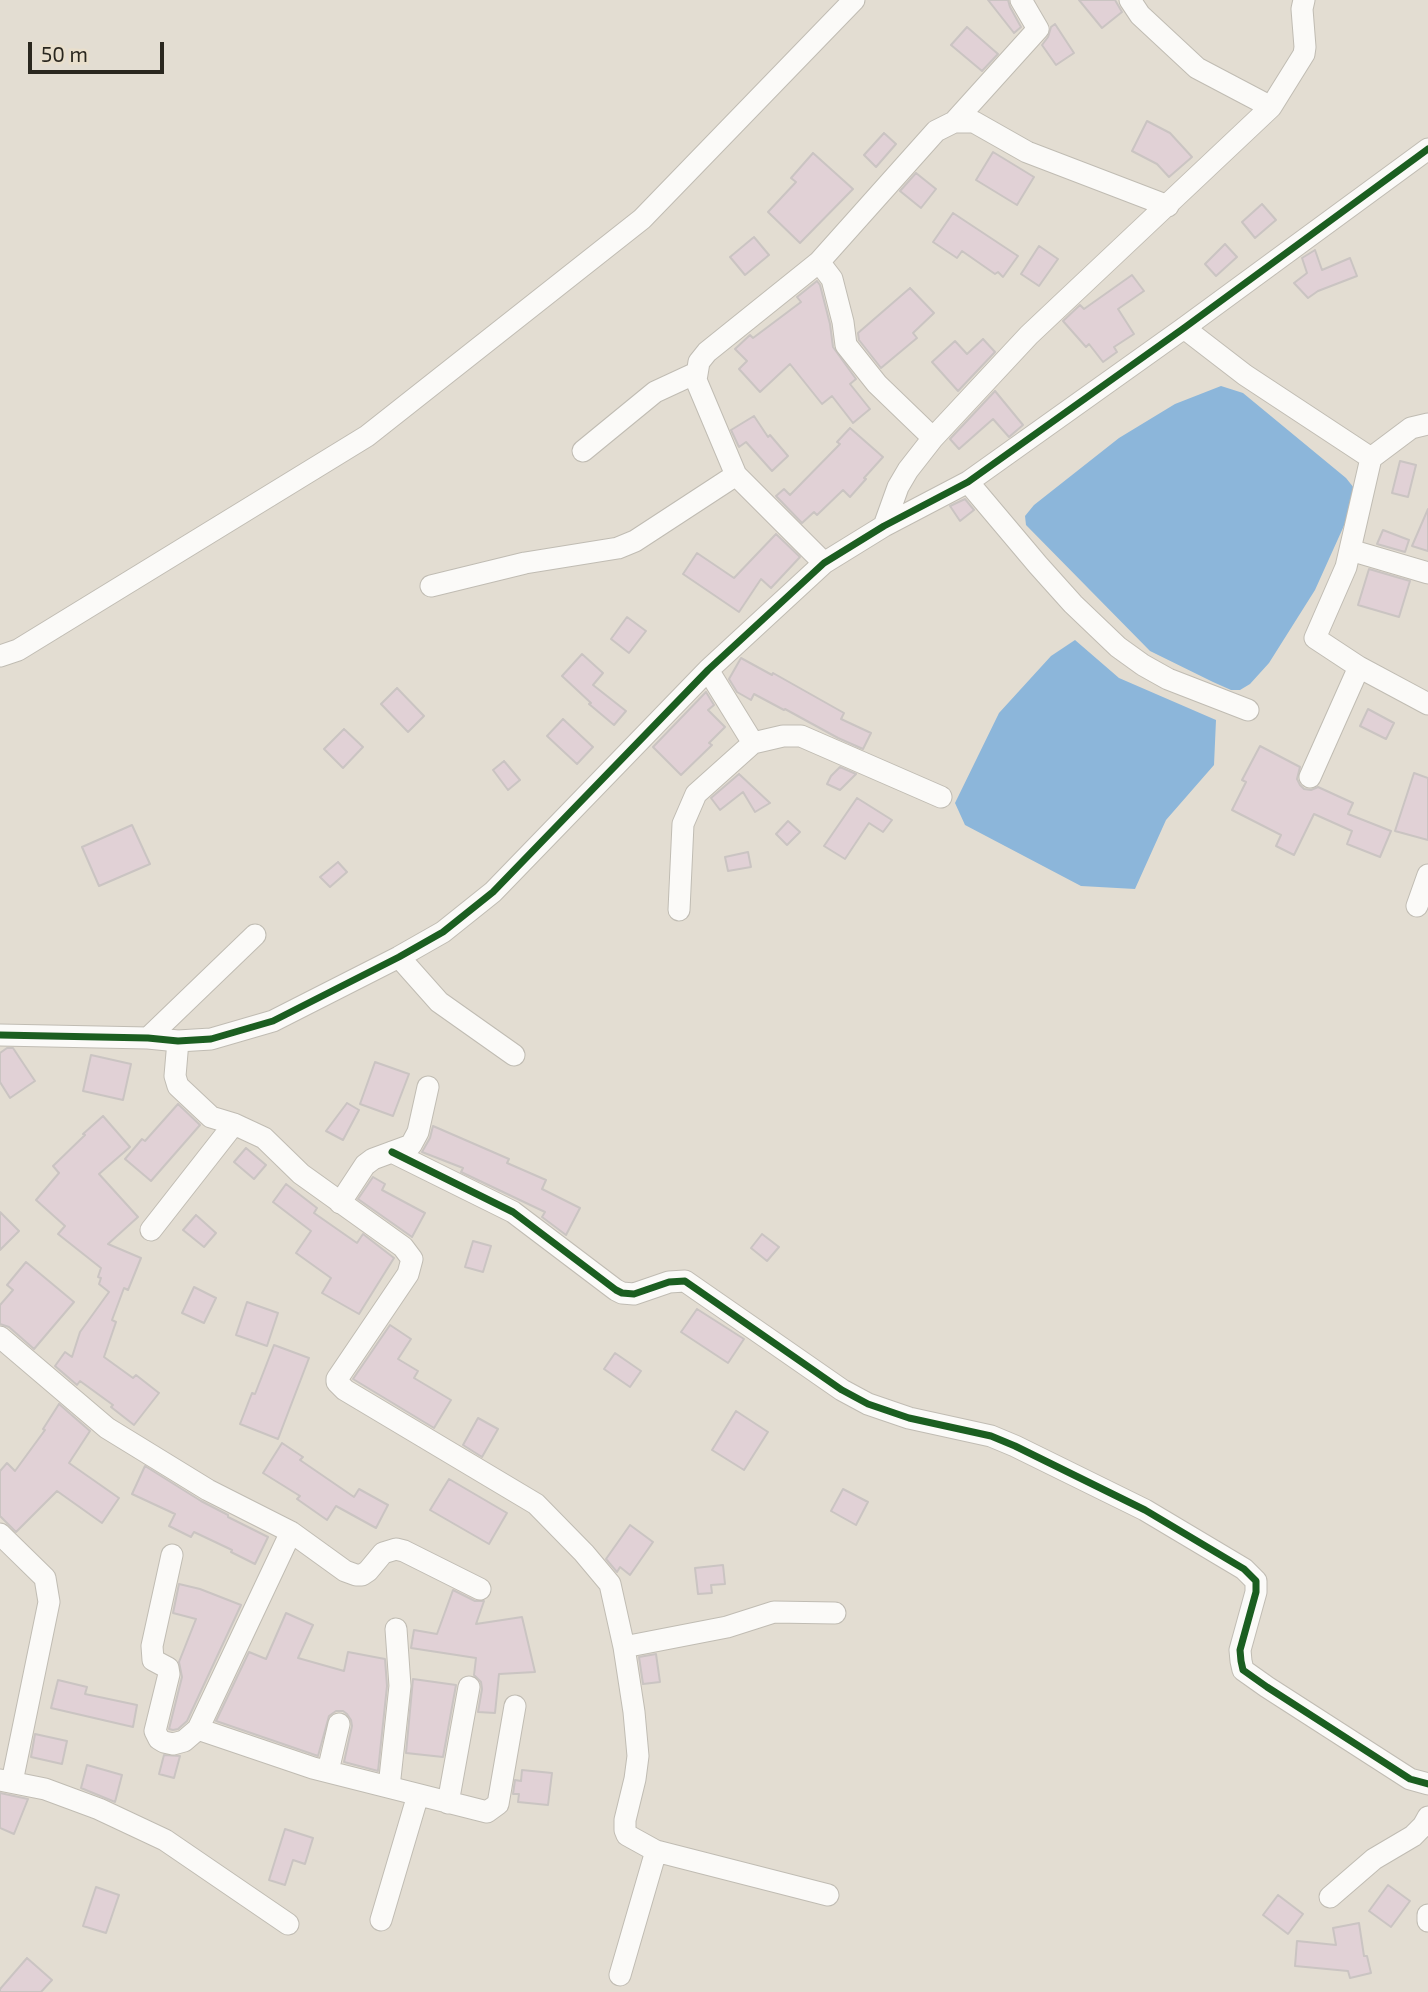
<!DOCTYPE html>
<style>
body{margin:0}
#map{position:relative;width:1428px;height:1992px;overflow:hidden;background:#e3ddd2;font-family:"Exo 2",sans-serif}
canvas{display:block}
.scale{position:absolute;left:28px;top:42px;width:136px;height:32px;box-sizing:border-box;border:4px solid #2a271f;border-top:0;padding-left:9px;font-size:21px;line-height:24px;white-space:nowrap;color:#2a271f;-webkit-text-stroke:5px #e9dfcc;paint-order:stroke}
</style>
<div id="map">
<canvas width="1428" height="1992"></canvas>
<div class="scale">50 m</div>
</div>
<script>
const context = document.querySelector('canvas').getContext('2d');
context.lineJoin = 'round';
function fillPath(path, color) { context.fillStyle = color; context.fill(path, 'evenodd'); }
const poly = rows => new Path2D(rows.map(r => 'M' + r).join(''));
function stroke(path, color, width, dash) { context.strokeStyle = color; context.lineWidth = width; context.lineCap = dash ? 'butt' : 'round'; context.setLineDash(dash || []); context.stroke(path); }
fillPath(poly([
 [1221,386,1243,393,1346,478,1354,488,1356,499,1315,590,1269,663,1250,684,1240,690,1231,690,1213,682,1150,651,1026,525,1025,516,1034,505,1119,438,1175,404],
 [1075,640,1119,678,1216,720,1214,765,1166,820,1135,889,1081,886,965,825,955,803,999,713,1051,656]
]), '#8cb6da');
const building = poly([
 [988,0,1008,0,1010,7,1021,27,1014,33,988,0],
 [1079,0,1115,0,1122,12,1102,28,1079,0],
 [1055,24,1074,53,1056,65,1042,45,1048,37,1051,27,1055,24],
 [967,27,998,54,982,71,951,45,967,27],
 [1147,121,1170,133,1192,157,1169,177,1157,164,1132,151,1147,121],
 [884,133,896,144,876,167,864,155,884,133],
 [993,152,1034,177,1017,205,976,180,993,152],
 [813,153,853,189,800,243,768,212,796,182,791,178,813,153],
 [916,173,936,189,921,208,900,191,916,173],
 [1262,204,1276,220,1255,238,1242,222,1262,204],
 [953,213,1018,256,1003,277,998,272,995,274,962,251,957,258,933,242,953,213],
 [754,237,769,255,745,275,730,257,754,237],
 [1225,244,1237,257,1216,276,1205,264,1225,244],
 [1039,246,1058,259,1039,286,1021,274,1039,246],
 [1315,250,1322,270,1350,258,1357,276,1318,291,1308,298,1294,283,1307,273,1302,258,1315,250],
 [1132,275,1144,291,1118,309,1134,334,1114,347,1117,352,1103,362,1089,344,1086,347,1063,321,1080,305,1084,309,1132,275],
 [817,281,820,285,830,324,833,347,856,379,850,384,870,409,853,423,832,396,822,404,790,364,760,392,739,369,747,361,735,349,750,335,753,338,801,302,797,297,817,281],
 [910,288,934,313,913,333,917,338,881,368,859,340,858,333,910,288],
 [983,339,995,352,958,391,932,362,955,341,967,354,983,339],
 [995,391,1023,425,1009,437,993,419,959,449,950,439,995,391],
 [754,416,768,437,770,435,788,456,772,471,746,442,739,447,731,430,754,416],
 [850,428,883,457,864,478,866,479,850,497,843,490,817,515,814,512,802,523,776,496,784,489,790,495,840,444,837,442,850,428],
 [1400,461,1416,465,1408,497,1392,493,1400,461],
 [965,499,974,510,960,521,950,506,965,499],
 [1428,509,1428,551,1412,546,1428,509],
 [1383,530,1409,540,1405,552,1377,544,1383,530],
 [776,534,800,557,771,588,761,579,739,612,683,574,697,553,734,578,776,534],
 [1369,569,1410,581,1399,617,1358,605,1369,569],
 [627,617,646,631,629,653,611,639,627,617],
 [582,654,603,673,593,685,626,711,614,725,589,704,591,703,562,676,582,654],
 [741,658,772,675,773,673,844,713,841,719,871,733,863,749,838,738,785,709,784,710,754,694,751,700,737,692,729,679,741,658],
 [397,688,424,716,408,732,381,704,397,688],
 [706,692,714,705,708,710,725,727,709,743,712,745,681,775,653,747,706,692],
 [1368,709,1394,723,1386,739,1360,726,1368,709],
 [563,719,593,747,577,764,547,736,563,719],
 [344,729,363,747,343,768,324,749,344,729],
 [1260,746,1300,767,1297,779,1300,785,1304,789,1311,790,1318,787,1353,803,1348,814,1391,831,1380,857,1347,844,1352,831,1314,814,1294,855,1276,846,1281,835,1232,810,1246,782,1242,780,1260,746],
 [504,761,520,780,508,790,493,770,504,761],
 [840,767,856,774,840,790,827,784,831,776,840,767],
 [1414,773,1428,778,1428,840,1395,831,1414,773],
 [739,774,770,803,755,812,743,792,720,810,711,798,739,774],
 [857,798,892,820,883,832,869,823,845,859,824,846,857,798],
 [788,821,800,832,787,845,776,834,788,821],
 [132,825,150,864,99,886,82,847,132,825],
 [748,852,751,867,728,871,725,857,748,852],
 [338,862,347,872,330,887,320,877,338,862],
 [7,1048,13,1048,35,1081,10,1098,0,1082,0,1053,7,1048],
 [91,1055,131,1064,123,1100,83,1091,91,1055],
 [375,1062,409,1074,393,1116,360,1104,375,1062],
 [347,1103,359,1110,343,1140,326,1131,347,1103],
 [178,1104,200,1125,151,1181,125,1159,142,1139,145,1141,178,1104],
 [103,1116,130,1147,99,1174,138,1217,108,1244,141,1258,128,1290,124,1288,112,1320,116,1322,104,1357,133,1378,136,1375,159,1393,134,1425,111,1407,113,1405,80,1381,77,1385,55,1366,65,1352,72,1357,80,1332,109,1292,99,1284,101,1278,98,1277,101,1268,58,1234,65,1226,36,1200,59,1173,53,1166,85,1135,83,1134,103,1116],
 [433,1126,509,1159,507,1163,546,1180,542,1189,580,1208,566,1235,542,1217,545,1212,461,1172,463,1168,422,1152,430,1138,433,1126],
 [246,1148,266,1165,254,1179,234,1162,246,1148],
 [373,1177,385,1184,382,1190,425,1213,412,1237,358,1199,373,1177],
 [286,1184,317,1208,314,1213,357,1243,363,1234,394,1258,359,1314,322,1293,331,1278,296,1253,311,1231,273,1202,286,1184],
 [0,1212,19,1231,0,1250,0,1212],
 [196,1215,216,1233,204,1247,183,1230,196,1215],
 [762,1234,779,1247,767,1261,751,1248,762,1234],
 [473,1241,491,1246,483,1272,465,1267,473,1241],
 [26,1262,74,1302,34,1349,9,1327,0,1324,0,1305,13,1290,7,1285,26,1262],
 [194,1287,216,1298,204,1323,182,1313,194,1287],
 [247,1302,278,1313,267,1346,236,1335,247,1302],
 [697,1309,744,1339,728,1363,681,1332,697,1309],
 [390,1325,411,1339,398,1359,418,1371,414,1378,451,1400,434,1428,353,1379,390,1325],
 [274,1345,309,1358,278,1439,240,1424,252,1393,255,1394,274,1345],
 [615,1353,641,1371,630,1387,604,1369,615,1353],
 [59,1404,90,1431,69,1463,119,1498,102,1523,57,1491,16,1532,0,1516,0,1471,7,1463,15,1471,45,1430,43,1429,59,1404],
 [736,1411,768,1432,744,1470,712,1450,736,1411],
 [478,1418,498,1429,482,1457,463,1445,478,1418],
 [282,1443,303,1457,300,1460,354,1497,359,1489,388,1505,376,1528,336,1506,327,1520,297,1499,300,1496,263,1473,282,1443],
 [145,1466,201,1501,228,1515,228,1517,268,1537,255,1564,231,1552,232,1550,194,1532,191,1537,169,1526,175,1514,132,1494,145,1466],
 [449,1479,507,1513,489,1544,430,1510,449,1479],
 [843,1489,868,1502,856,1525,831,1511,843,1489],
 [630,1525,653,1542,630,1575,620,1567,617,1572,606,1559,630,1525],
 [723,1565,725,1584,711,1585,712,1593,698,1594,695,1568,723,1565],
 [179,1584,200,1589,241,1605,187,1721,178,1729,173,1730,169,1729,182,1677,179,1662,196,1619,173,1613,179,1584],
 [453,1590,475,1601,484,1601,476,1624,522,1617,535,1672,499,1674,495,1713,478,1712,482,1689,481,1682,474,1675,476,1658,411,1648,414,1630,437,1634,453,1590],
 [286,1613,313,1625,298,1658,344,1671,348,1652,385,1659,387,1686,378,1771,344,1762,352,1726,351,1720,347,1714,343,1711,336,1711,329,1716,318,1756,216,1721,249,1652,266,1659,286,1613],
 [656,1654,660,1682,643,1684,639,1657,656,1654],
 [413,1679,456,1685,443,1757,406,1753,413,1679],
 [58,1680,87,1687,85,1694,137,1705,133,1727,51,1708,58,1680],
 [35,1734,67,1741,62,1764,31,1757,35,1734],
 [164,1755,180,1756,174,1778,159,1774,164,1755],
 [87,1765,122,1775,115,1802,81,1788,87,1765],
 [522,1770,552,1773,548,1805,518,1802,519,1794,513,1794,515,1780,521,1781,522,1770],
 [0,1793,28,1799,14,1834,0,1828,0,1793],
 [285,1829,313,1838,305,1864,293,1860,285,1885,269,1880,285,1829],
 [1388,1885,1410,1901,1391,1927,1369,1911,1388,1885],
 [96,1887,119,1895,106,1933,83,1926,96,1887],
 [1278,1895,1303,1914,1288,1934,1263,1915,1278,1895],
 [1359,1923,1364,1956,1367,1956,1371,1973,1350,1978,1348,1971,1295,1966,1297,1941,1336,1945,1333,1928,1359,1923],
 [27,1958,52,1980,41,1992,0,1992,0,1989,27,1958]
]);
fillPath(building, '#e1d1d6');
stroke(building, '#cac4c2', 2);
const minor = poly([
 [1130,0,1140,15,1197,68,1271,107],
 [954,122,1038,29,1021,0],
 [819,262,832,279,843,322,846,345,877,384,933,438],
 [1184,328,1245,375,1371,458],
 [1428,424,1411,428,1371,458,1346,567,1315,638,1359,667,1428,704],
 [583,451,655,392,696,373],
 [968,482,1038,565,1073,604,1118,647,1143,665,1168,679,1248,710],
 [884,526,898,487,908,470,933,438,1029,335,1271,107,1304,54,1305,47,1302,9,1304,0],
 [1350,550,1428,573],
 [824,563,736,475,696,380,699,362,707,352,819,262,936,131,954,122,974,122,1027,152,1168,206],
 [431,586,525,563,618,548,635,541,736,475],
 [0,656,18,650,367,436,642,219,854,0],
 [708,670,753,743],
 [1310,777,1359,667],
 [1417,906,1428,875],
 [679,910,683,824,696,794,753,743,783,736,801,736,941,797],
 [399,957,439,1002,514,1055],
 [0,1035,148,1038,178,1041,211,1039,273,1021,399,957,443,932,493,892,708,670,824,563,884,526,968,482,1184,328,1428,149],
 [148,1038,255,935],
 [178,1041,175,1076,178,1086,211,1117,234,1124,264,1138,301,1174,403,1247,412,1259,408,1274,337,1379,337,1382,345,1390,536,1504,584,1553,610,1584,624,1647,634,1712,638,1756,635,1779,625,1820,625,1830,627,1835,656,1851,620,1975],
 [392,1152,513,1212,616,1290,622,1293,634,1294,669,1282,685,1281,842,1390,868,1404,909,1418,991,1436,1015,1446,1145,1510,1244,1569,1256,1581,1256,1592,1240,1650,1241,1661,1243,1670,1267,1687,1410,1779,1428,1784],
 [340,1203,365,1165,373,1159,411,1145,418,1132,428,1087],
 [151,1230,234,1124],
 [0,1337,107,1428,208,1490,291,1532,345,1571,356,1575,362,1575,368,1571,383,1553,396,1549,404,1551,480,1589],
 [291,1532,198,1729,313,1768,487,1812,498,1804,515,1706],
 [0,1534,45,1578,49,1602,12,1782],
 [172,1555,152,1646,153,1660,168,1668,169,1674,155,1731,159,1739,164,1742,173,1744,184,1741,198,1729],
 [624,1647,727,1627,774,1612,835,1613],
 [328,1771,339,1724],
 [0,1780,45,1789,99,1809,165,1840,288,1924],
 [389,1787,400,1686,396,1629],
 [448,1803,469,1687],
 [656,1851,828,1895],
 [1330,1897,1374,1859,1413,1836,1423,1826,1428,1817],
 [1428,1915,1428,1921],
 [381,1920,418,1795]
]);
stroke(minor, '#c0bcb3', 23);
stroke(minor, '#fbfaf8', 21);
stroke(poly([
 [0,1035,148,1038,178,1041,211,1039,273,1021,399,957,443,932,493,892,708,670,824,563,884,526,968,482,1184,328,1428,149],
 [392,1152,513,1212,616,1290,622,1293,634,1294,669,1282,685,1281,842,1390,868,1404,909,1418,991,1436,1015,1446,1145,1510,1244,1569,1256,1581,1256,1592,1240,1650,1241,1661,1243,1670,1267,1687,1410,1779,1428,1784]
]), '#1b5e20', 7);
</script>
